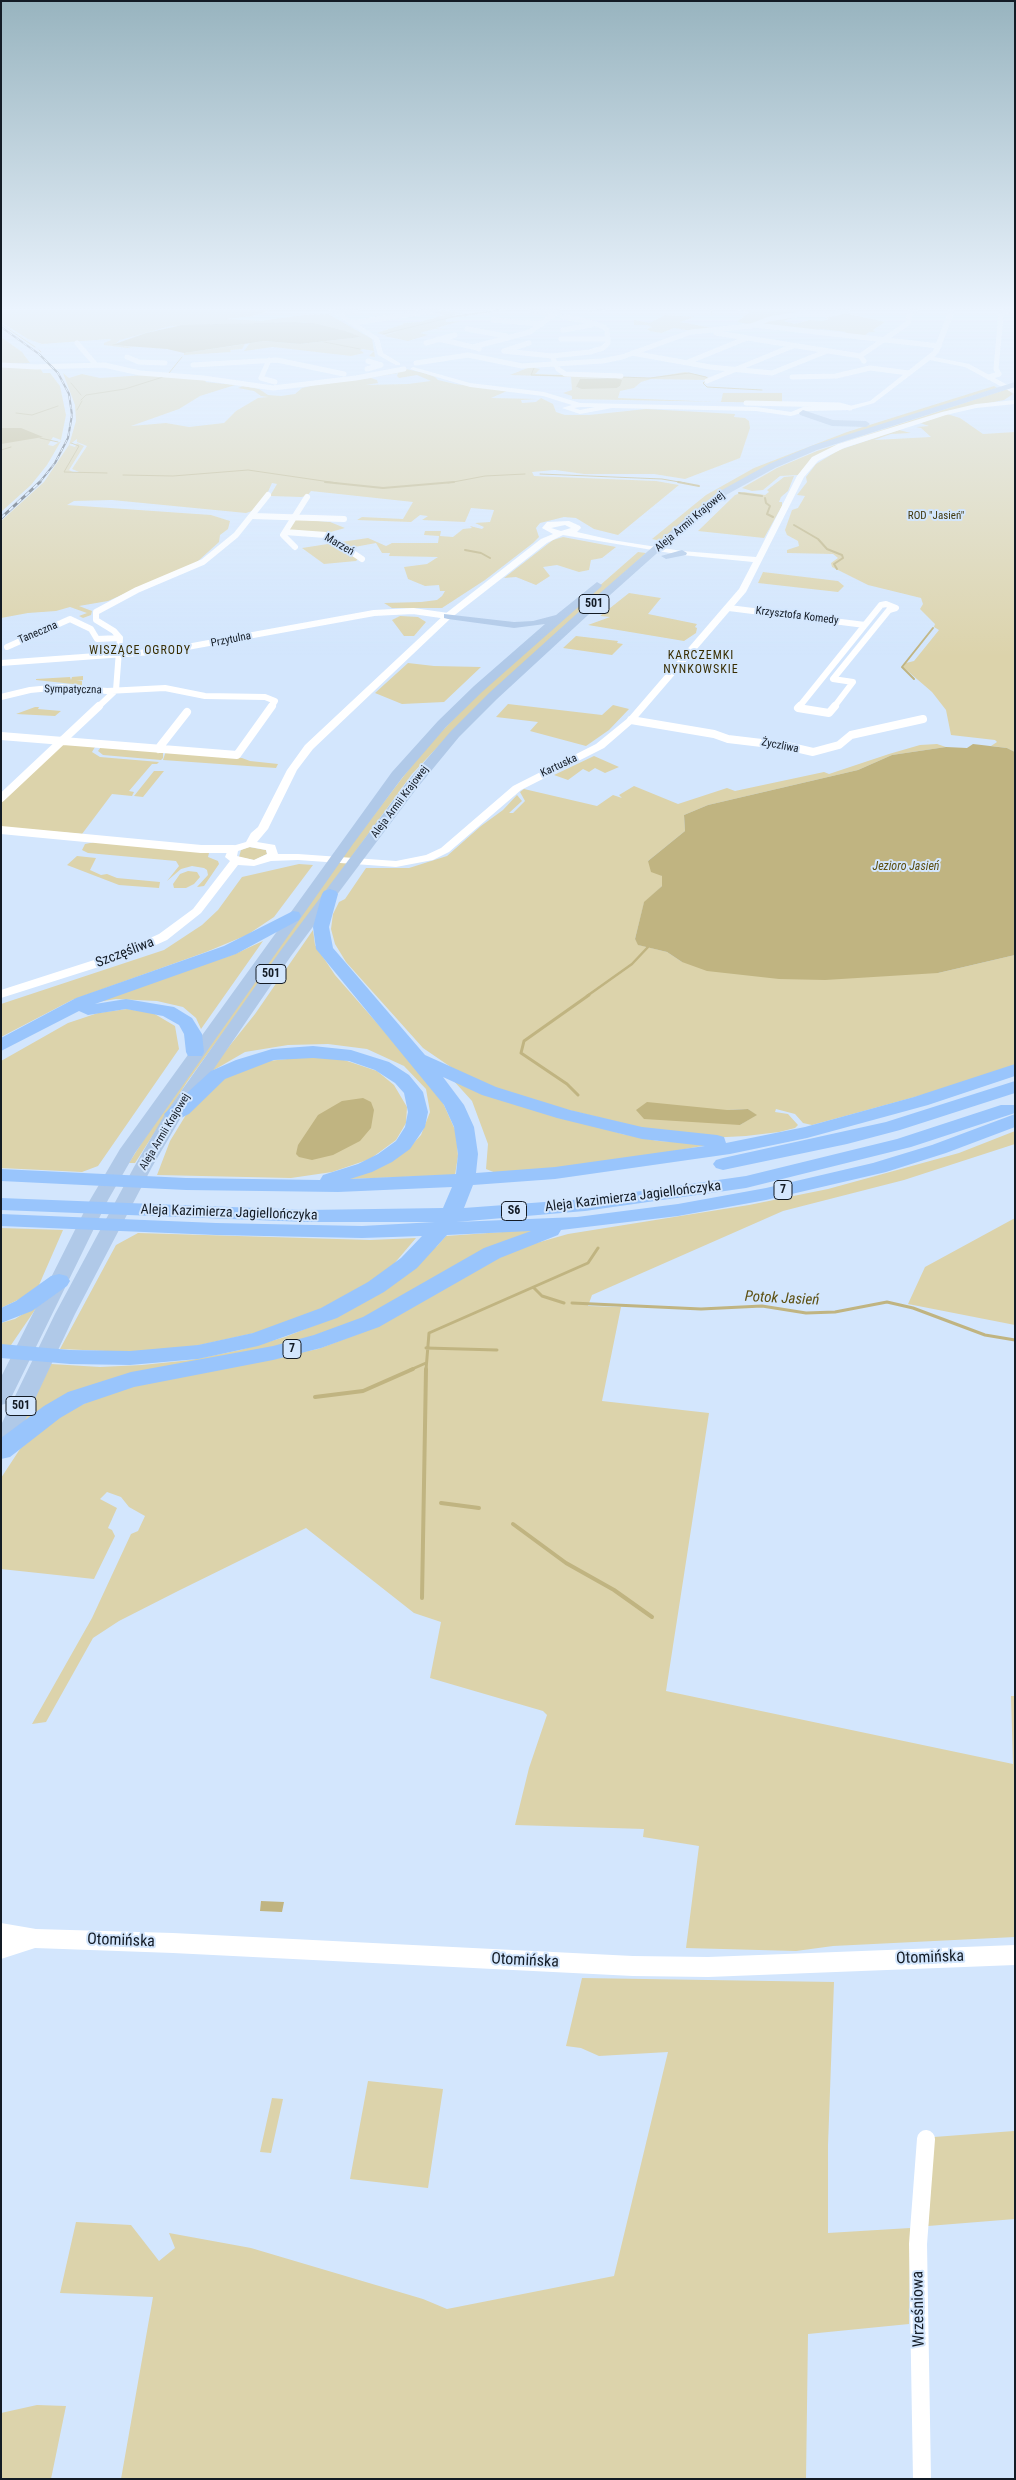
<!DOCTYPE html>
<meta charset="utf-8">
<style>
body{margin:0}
#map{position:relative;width:1016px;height:2480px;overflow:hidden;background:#d3e6fd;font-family:"Roboto Condensed",sans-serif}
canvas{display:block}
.frame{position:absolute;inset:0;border:2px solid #131b25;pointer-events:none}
</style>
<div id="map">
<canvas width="1016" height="2480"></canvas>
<div class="frame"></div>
</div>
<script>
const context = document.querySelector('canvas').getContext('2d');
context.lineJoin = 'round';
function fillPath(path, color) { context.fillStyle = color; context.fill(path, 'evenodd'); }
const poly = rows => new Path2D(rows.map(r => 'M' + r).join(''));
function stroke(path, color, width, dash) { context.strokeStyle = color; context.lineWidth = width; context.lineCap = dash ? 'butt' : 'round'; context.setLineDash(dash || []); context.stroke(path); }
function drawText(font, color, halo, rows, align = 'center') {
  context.font = font + ' "Roboto Condensed",sans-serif'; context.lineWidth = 4; context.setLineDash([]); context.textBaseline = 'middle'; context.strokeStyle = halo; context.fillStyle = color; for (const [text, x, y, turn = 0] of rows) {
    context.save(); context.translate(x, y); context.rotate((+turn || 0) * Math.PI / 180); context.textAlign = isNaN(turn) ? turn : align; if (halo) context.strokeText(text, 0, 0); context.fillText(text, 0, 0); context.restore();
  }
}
fillPath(poly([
 [1,310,270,310,253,316,226,319,261,321,305,315,328,314,372,339,375,357,369,356,374,351,363,349,360,350,364,353,351,356,273,347,244,351,250,343,264,341,300,344,360,337,346,331,304,322,171,326,120,340,114,345,133,347,127,348,104,345,104,343,111,340,109,339,42,344,28,339,1,322],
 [443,310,463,313,451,316,506,310,446,319,446,322,461,321,436,328,449,330,434,329,420,333,428,335,408,341,384,336,402,330,385,335,377,333,404,324,403,323,420,322,444,315,435,312],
 [737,310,804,310,805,312,750,324,737,322,750,312],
 [844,313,885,322,873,330,875,332,869,332,863,337,843,335,846,332,839,331,820,329,817,331,760,325,771,320,787,317,792,318,783,321,795,324,810,320,823,321,830,319,825,318],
 [665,315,694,317,680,322,712,328,692,331,674,328,661,333,650,331,647,329,652,327,647,325,634,325,634,320,650,323],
 [1,337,22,352,30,363,1,364],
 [245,344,242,349,230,350,231,352,184,355,184,353],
 [1,366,40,368,43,373,50,373,60,386,66,415,61,440,53,437,48,445,53,446,61,441,47,465,31,485,1,512],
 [530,367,540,369,535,374,649,378,685,372,708,377,707,380,651,379,641,382,634,388,620,391,618,398,721,402,723,393,782,393,782,403,572,399,572,396,563,393,572,390,571,377,510,375],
 [616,378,620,386,617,388,577,388,580,379],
 [406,369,424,373,435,377,438,380,455,384,507,391,491,398,537,399,521,400,522,403,536,402,541,398,553,404,556,412,565,415,589,415,646,409,735,414,734,417,745,418,749,421,750,428,740,458,685,479,654,474,584,474,555,470,532,472,534,476,656,481,679,485,618,535,594,529,576,518,564,517,540,523,536,528,539,537,533,543,485,580,442,608,392,608,384,603,421,602,437,600,442,596,445,591,440,591,439,585,425,586,408,579,404,567,427,564,438,557,389,556,390,553,382,553,376,543,349,548,341,542,368,538,386,546,392,543,438,543,439,536,424,535,425,531,441,531,440,536,453,537,463,529,472,528,470,526,482,529,484,527,475,523,490,522,494,510,471,508,465,522,422,520,428,516,420,515,411,522,357,520,362,517,403,519,413,502,311,491,307,496,301,497,270,496,277,484,272,483,267,494,252,511,246,513,112,500,74,501,67,505,211,515,230,521,228,529,220,535,219,542,197,562,108,601,79,606,92,611,91,615,83,618,79,616,87,613,70,607,56,611,28,613,1,618,1,521,44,482,69,445,75,447,77,443,84,446,69,470,73,472,79,472,72,469,87,446,77,442,77,439,69,445,76,421,75,405,63,373,69,378,82,374,100,378,145,375,208,380,205,382,235,385,200,396,179,409,131,426,166,423,189,427,224,423,236,411,258,398,268,397,261,396,254,391,238,388,243,386,259,389,268,395,281,396,295,394,302,388,315,385,371,378,377,380,378,383,366,385,408,384,431,381,417,375,399,378,397,376,398,373,375,377],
 [994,386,997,388,853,434,762,469,661,541,652,539,706,495,754,468,847,432],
 [1007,389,1013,394,1004,400,943,412,812,459,798,475,780,476,763,490,752,491,742,488,777,468,817,451],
 [947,414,960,418,983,434,1015,432,1015,752,1007,748,991,746,997,742,995,740,951,735,946,710,932,692,903,667,906,663,914,661,939,630,934,627,935,624,920,609,923,604,921,598,868,585,832,567,831,563,838,558,833,554,787,553,787,550,799,546,798,541,787,535,785,530,792,510,798,508,805,496,797,495,807,482,806,477,816,464,839,450,899,430,911,433,891,434,874,440,931,437,921,428,916,427,929,426,920,423],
 [794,476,788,491,781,497,779,502,782,502,782,506,764,538,698,531,735,495,744,492,765,495,769,492,767,490,784,477],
 [295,519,330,522,345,528,327,533,288,530],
 [563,537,616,547,602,558,591,560,589,570,579,572,557,565,543,567,550,576,536,585,516,577,504,578,553,540],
 [334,543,358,559,356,561,324,564,302,548],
 [638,552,646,553,468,715,412,774,187,1082,135,1163,129,1163,154,1123,314,893,423,751,484,687],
 [763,572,838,581,844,586,838,592,758,583],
 [629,593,661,598,648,614,697,624,695,627,697,628,696,633,684,641,588,625,610,617,600,616],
 [400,616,418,617,426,622,414,636,404,636,392,620],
 [576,636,618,641,617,643,623,644,612,655,563,648],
 [408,663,434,666,481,667,444,702,402,704,375,693],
 [83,676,83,680,76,681,82,681,82,685,36,680,36,679,70,677,71,680,72,677],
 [508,704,602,715,613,705,629,709,609,730,586,746,530,731,538,722,496,717],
 [35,707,39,707,38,709,61,711,55,716,16,714],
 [63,744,95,747,92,752,100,757,159,762,157,764,152,764,129,791,134,792,132,796,112,794,82,834,1,827,1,801],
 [937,744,946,747,892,755,858,770,708,805,684,815,685,831,648,861,662,876,662,886,644,903,635,939,639,945,667,952,682,962,938,973,1015,955,1015,1065,944,1089,812,1125,803,1123,795,1114,776,1109,775,1112,788,1114,798,1125,795,1128,779,1132,746,1136,707,1138,672,1135,531,1101,464,1076,423,1048,346,962,335,944,331,929,333,914,339,902,345,899,366,868,409,868,447,856,481,826,503,810,517,795,522,801,509,813,513,813,525,801,520,792,524,789,597,806,613,795,622,798,619,795,634,786,678,804,727,788,735,791,824,772,829,774,889,754,920,745],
 [748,1109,756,1115,740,1125,727,1110],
 [101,747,163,752,163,758,161,760,103,755,98,751],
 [166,751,242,758,250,761,278,764,276,768,163,760],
 [594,756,619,767,605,773,595,768,589,772,583,769,568,780,554,775],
 [154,771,164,771,143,797,134,796],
 [95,842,209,853,208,857,218,861,219,864,204,886,197,887,208,875,207,870,204,868,192,866,181,869,167,881,179,866,176,861,88,853,82,850,85,844],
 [249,847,266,850,267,854,254,860,239,857,241,850],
 [77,856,96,858,90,870,101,875,107,874,117,878,160,882,159,888,119,885,67,865],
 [299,864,313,865,274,917,247,935,206,952,72,1000,1,1037,1,1004,164,950,202,925,218,910,242,877],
 [188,871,197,872,200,877,194,884,186,888,174,888,173,884,180,874],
 [313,930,315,945,335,975,439,1094,456,1132,458,1156,455,1175,349,1179,409,1148,421,1135,430,1112,426,1089,404,1066,367,1049,328,1044,288,1045,245,1052,207,1074,255,1014],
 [263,941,201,1029,196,1018,183,1007,157,1001,116,999,85,1004,235,954],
 [127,1009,153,1013,175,1026,179,1049,98,1166,82,1172,1,1168,1,1061,68,1023,98,1013],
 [306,1057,341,1059,377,1071,394,1085,407,1107,406,1123,396,1140,370,1159,332,1172,291,1178,157,1175,170,1141,192,1105,211,1086,236,1070,268,1061],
 [452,1079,622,1134,658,1141,714,1144,604,1163,496,1173,486,1169,488,1144,472,1101],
 [1015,1131,1015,1144,904,1180,783,1211,592,1295,588,1306,621,1307,602,1401,709,1413,666,1691,1013,1764,1011,1696,1015,1696,1015,1937,833,1946,796,1951,686,1948,699,1846,643,1837,644,1829,515,1825,529,1768,547,1715,543,1711,430,1678,441,1622,414,1613,306,1528,178,1591,119,1621,93,1638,46,1722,32,1724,92,1618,131,1534,138,1531,145,1516,129,1507,121,1497,107,1492,100,1499,117,1508,108,1528,112,1530,115,1536,94,1579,1,1569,1,1478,20,1449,56,1416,118,1389,318,1349,371,1329,512,1250,568,1234,749,1205,828,1189,959,1153],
 [1015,1218,1015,1325,908,1304,925,1267],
 [1,1228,63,1230,39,1285,22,1298,1,1308],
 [545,1229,373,1315,278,1348,146,1372,21,1426,51,1364,100,1367,142,1365,191,1360,240,1350,285,1337,320,1323,437,1246,446,1236],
 [138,1233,370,1240,416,1238,393,1265,363,1287,314,1312,259,1332,195,1346,129,1352,60,1349,116,1245],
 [39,1304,11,1345,1,1345,1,1323,15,1319],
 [582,1978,834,1982,828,2145,828,2233,910,2228,909,2324,808,2334,806,2479,121,2479,153,2297,60,2293,76,2222,131,2225,159,2261,175,2248,169,2233,251,2248,423,2299,447,2309,614,2276,668,2052,599,2056,581,2048,566,2046],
 [368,2081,443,2089,428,2188,350,2179],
 [272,2098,283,2099,271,2153,260,2152],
 [1014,2131,1015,2219,928,2226,934,2137],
 [37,2405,66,2406,51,2479,1,2479,1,2413]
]), '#dcd3ab');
fillPath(poly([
 [295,322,313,323,346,331,361,337,300,344,264,341,184,353,167,349,112,345,146,333,182,325],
 [616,378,622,380,620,386,617,388,582,389,576,387,580,379],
 [1,428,21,428,43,437,1,444],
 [973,744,1007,748,1015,752,1015,955,938,973,825,980,779,979,707,971,682,962,667,952,638,945,635,939,644,902,662,886,662,876,651,872,648,861,685,831,684,815,708,805,858,770,892,755,946,747,967,748],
 [363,1098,371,1102,374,1110,371,1128,360,1141,333,1155,312,1160,299,1157,296,1154,298,1145,318,1115,342,1101],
 [647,1102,727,1110,748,1109,757,1115,740,1125,644,1119,636,1110],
 [261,1901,284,1902,282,1912,260,1911]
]), '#c0b481');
stroke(poly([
 [711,310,712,315],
 [588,311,604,310],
 [1,324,35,347],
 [383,334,456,316,499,310],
 [324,342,360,349],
 [39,350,41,352],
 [534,368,531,375,567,376],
 [169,373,182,357],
 [620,377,650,378,689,373,706,377,708,379,703,383,707,387,762,390],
 [71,383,81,395],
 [81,400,86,395,125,389,163,377],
 [77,410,82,401],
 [16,413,32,415,58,406],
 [40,438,58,442],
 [71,443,79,446,64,472,107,473],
 [1,450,11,447],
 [540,474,662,479,685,483],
 [123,475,173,476,248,470,337,483],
 [448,483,485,476,525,474]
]), '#c0b481', 1);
stroke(poly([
 [325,482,383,488,454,482],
 [678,482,699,486],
 [739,493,762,496],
 [765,498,766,503,770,506,767,514,773,517],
 [794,525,818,539,827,549,842,555,843,558,834,564,837,569],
 [465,550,481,553,490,558],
 [914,679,902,667,933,628]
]), '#c0b481', 2);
stroke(poly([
 [587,996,632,964,648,947]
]), '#c0b481', 2.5);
stroke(poly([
 [578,1095,567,1084,521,1053,524,1041,589,995],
 [534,1288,542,1296,564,1303],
 [572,1303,701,1309,762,1306,806,1313,835,1312,887,1302,913,1308,985,1335,1015,1340],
 [426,1348,497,1350],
 [410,1370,426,1363],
 [426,1370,429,1333,588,1263,598,1248]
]), '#c0b481', 3);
stroke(poly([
 [315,1397,363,1391,413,1369],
 [441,1503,479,1508],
 [513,1524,566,1563,614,1590,652,1617],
 [422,1598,426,1369]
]), '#c0b481', 4);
stroke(poly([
 [336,312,355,310],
 [563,317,587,321,604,327,607,330,608,343,603,348,590,352,552,356,558,369,565,374,621,376],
 [493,320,542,324],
 [353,323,437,310],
 [755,325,939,346],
 [467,329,506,336],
 [563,330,591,325],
 [716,333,860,356],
 [438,339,473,347],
 [561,339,608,339],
 [77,343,96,365],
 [426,343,455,335],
 [529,343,504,351,552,356],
 [479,349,473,347,530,332,557,312,533,310],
 [632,353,710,367,772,373,827,351],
 [127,357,139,362,165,363],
 [269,360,261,378,275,382],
 [864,361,860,356,908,323,910,313,915,310],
 [688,362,747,338],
 [416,363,468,355,522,366,602,361,622,357,691,332,751,326,769,319,800,314,834,314,847,310],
 [1,365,36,367,104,365,140,373,203,378,273,388,356,378,404,369],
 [193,365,277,360,344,374],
 [367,369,381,365,368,361],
 [792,377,836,376,870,368,909,373],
 [989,377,999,374,996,369,1001,314,1010,310],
 [707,381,793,346],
 [746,403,839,405,850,408]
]), '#fff', 5);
stroke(poly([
 [253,516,344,519],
 [285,532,326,535,362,559],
 [295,547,283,535,307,497],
 [729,608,865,625],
 [7,647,70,619,91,629,97,639,120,638],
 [1,663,165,651,374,613,413,611,448,616],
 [1,697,30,690,61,687,107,691,165,688,205,696,265,697,275,701,271,707],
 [98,707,116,690,120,638,114,631,96,620,96,612,137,590,203,562,236,535,268,495],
 [799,707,881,605,886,604,896,608,889,610,833,679,853,682,834,707]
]), '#fff', 6);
stroke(poly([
 [800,706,798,708,829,713,835,706],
 [631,720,714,734,728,739,787,746,813,752,839,745,851,735,923,719],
 [1,736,237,755,272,706],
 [158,749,187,712],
 [1,798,99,706],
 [1,830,201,849,233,849]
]), '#fff', 8);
stroke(poly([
 [922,2479,918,2244,926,2139]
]), '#fff', 18);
fillPath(poly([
 [329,310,336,310,379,338,383,353,400,363,400,365,396,365,378,355,374,340,329,310],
 [949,310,955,310,939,352,934,357,969,364,1015,389,1015,394,965,367,930,360,874,403,850,410,808,411,791,416,756,411,612,408,580,414,562,408,572,405,543,396,470,387,410,369,413,367,470,383,544,392,580,403,756,407,791,412,803,407,850,406,870,401,933,351,949,310],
 [580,407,595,407,580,410,574,408,580,407],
 [1015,400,1015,404,976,408,946,415,844,448,818,461,804,477,746,592,634,722,604,748,521,790,449,852,433,860,396,867,298,860,271,861,254,866,238,865,201,913,167,940,127,958,1,998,1,990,119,952,159,934,193,909,230,861,225,857,229,847,246,842,251,833,258,827,287,770,305,745,445,614,541,539,553,534,542,528,547,522,569,521,580,526,581,528,577,532,612,540,682,551,756,557,797,476,812,457,838,444,942,412,976,404,1015,400],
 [565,525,571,528,561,531,551,528,565,525],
 [563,535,682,555,753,562,739,589,628,718,596,744,513,786,441,848,426,855,396,861,298,854,278,854,275,845,257,842,268,829,297,770,313,749,451,618,547,543,563,535],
 [250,847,266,850,267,854,254,860,237,856,238,851,250,847],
 [1,1923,36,1929,173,1933,633,1956,708,1957,1015,1945,1015,1965,708,1977,633,1976,173,1953,35,1948,1,1959,1,1923]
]), '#fff');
fillPath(poly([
 [1015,382,1015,387,817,450,775,468,726,495,693,521,600,604,497,699,459,737,417,788,291,956,183,1114,152,1167,75,1314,12,1448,9,1453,1,1455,1,1425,55,1314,134,1167,165,1114,281,950,407,782,451,731,489,693,592,600,687,517,720,491,769,464,811,446,1015,382],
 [803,410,833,420,866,421,870,424,866,427,832,426,800,415,799,413,803,410],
 [682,550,687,553,686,555,666,559,661,556,682,550],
 [597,582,602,585,601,587,482,692,446,727,402,778,353,844,135,1153,108,1200,11,1398,8,1403,1,1405,1,1377,90,1200,120,1149,392,772,438,721,474,686,545,624,514,628,448,619,444,618,444,614,514,622,533,621,556,615,597,582]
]), '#b0c9e8');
fillPath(poly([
 [330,889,336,891,338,894,329,927,333,948,425,1055,496,1087,570,1110,642,1127,717,1135,724,1137,726,1143,805,1127,914,1097,1015,1064,1015,1076,928,1105,807,1138,730,1154,555,1179,473,1185,464,1208,585,1199,746,1176,897,1139,1001,1105,1015,1105,1015,1113,911,1147,746,1188,585,1211,456,1222,577,1217,678,1204,766,1188,873,1163,932,1145,1015,1114,1015,1127,946,1153,886,1172,766,1200,678,1216,561,1230,558,1235,500,1258,379,1327,321,1348,273,1360,134,1387,84,1404,60,1418,10,1457,1,1459,1,1438,44,1406,68,1392,131,1372,273,1346,314,1335,363,1317,484,1248,531,1231,447,1235,417,1268,384,1292,337,1318,258,1346,198,1359,130,1365,70,1364,1,1358,1,1344,70,1350,130,1351,198,1345,253,1333,321,1308,368,1282,401,1258,422,1236,362,1238,216,1235,1,1226,1,1214,216,1223,362,1226,435,1222,307,1222,1,1210,1,1198,307,1210,443,1208,452,1187,338,1192,186,1190,1,1181,1,1169,186,1178,320,1180,323,1175,358,1164,378,1154,396,1141,405,1127,408,1112,404,1093,395,1083,375,1070,349,1061,313,1058,274,1060,225,1079,189,1114,181,1118,174,1120,167,1118,164,1114,211,1071,236,1060,272,1049,313,1046,351,1050,389,1062,409,1075,423,1092,428,1112,425,1127,410,1149,392,1162,372,1172,350,1179,456,1174,458,1154,454,1127,444,1105,316,949,313,927,322,894,324,891,330,889],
 [443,1077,482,1095,557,1118,642,1139,705,1146,555,1167,476,1173,478,1154,474,1127,464,1105,443,1077],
 [293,911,299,912,301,916,299,920,236,954,95,1004,126,999,174,1007,192,1018,202,1034,204,1052,202,1056,188,1056,186,1052,184,1034,179,1025,163,1016,126,1009,88,1015,79,1011,1,1051,1,1038,76,998,224,946,293,911],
 [1015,1081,1015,1093,900,1130,847,1144,723,1170,716,1168,713,1164,716,1160,723,1158,886,1122,1015,1081],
 [59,1274,67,1276,70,1281,67,1286,32,1311,1,1323,1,1308,16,1301,51,1276,59,1274]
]), '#99c5fc');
const railFar1 = poly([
 [1,327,39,354,58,373,69,394,72,415,68,438,55,463,39,483]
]);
const rail = poly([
 [1,518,40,482]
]);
stroke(railFar1, '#485361', 2);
stroke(rail, '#485361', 3);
stroke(railFar1, '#d3e6fd', 1, [4.5]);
stroke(rail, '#d3e6fd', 2, [5.5]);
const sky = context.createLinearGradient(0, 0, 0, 657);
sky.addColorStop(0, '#98b4bf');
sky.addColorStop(0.47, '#ebf4fe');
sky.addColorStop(1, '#ebf4fe00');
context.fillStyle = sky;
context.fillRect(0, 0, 1016, 657);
drawText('11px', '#41380e', '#d3e6fd', [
 ["ROD \"Jasień\"",936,516]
]);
drawText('11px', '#131b25', '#d3e6fd', [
 ["Aleja Armii Krajowej",690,522,-40],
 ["Marzeń",339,545,30],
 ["Krzysztofa Komedy",797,616,7],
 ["Taneczna",38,633,-23],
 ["Przytulna",231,640,-11],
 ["Sympatyczna",73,690,1],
 ["Życzliwa",780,746,11],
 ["Kartuska",559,766,-25],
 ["Aleja Armii Krajowej",400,802,-53],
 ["Aleja Armii Krajowej",165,1132,-59]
]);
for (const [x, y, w] of [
 [594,604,30],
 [271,974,30],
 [783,1190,18],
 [514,1211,25],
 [292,1349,18],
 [21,1406,30]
]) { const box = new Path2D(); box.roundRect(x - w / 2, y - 9.5, w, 19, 4); context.fillStyle = '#d3e6fd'; context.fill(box); stroke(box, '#131b25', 1); }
drawText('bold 12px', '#131b25', null, [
 ["501",594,604],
 ["501",271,974],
 ["7",783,1190],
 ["S6",514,1211],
 ["7",292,1349],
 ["501",21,1406]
]);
context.letterSpacing = '1px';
drawText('12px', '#382e03', '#d3e6fd', [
 ["WISZĄCE OGRODY",140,651],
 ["KARCZEMKI",701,656],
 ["NYNKOWSKIE",701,670]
]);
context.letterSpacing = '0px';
drawText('italic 12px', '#5c4f11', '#d3e6fd', [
 ["Jezioro Jasień",906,867]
]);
drawText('14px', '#131b25', '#d3e6fd', [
 ["Szczęśliwa",125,953,-21],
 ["Aleja Kazimierza Jagiellończyka",633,1197,-7],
 ["Aleja Kazimierza Jagiellończyka",229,1213,2]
]);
drawText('italic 15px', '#5c4f11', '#d3e6fd', [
 ["Potok Jasień",782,1299,3]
]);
drawText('16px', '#131b25', '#d3e6fd', [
 ["Otomińska",121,1941,2],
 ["Otomińska",930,1958,-2],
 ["Otomińska",525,1961,3],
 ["Wrześniowa",919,2309,-91]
]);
</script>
